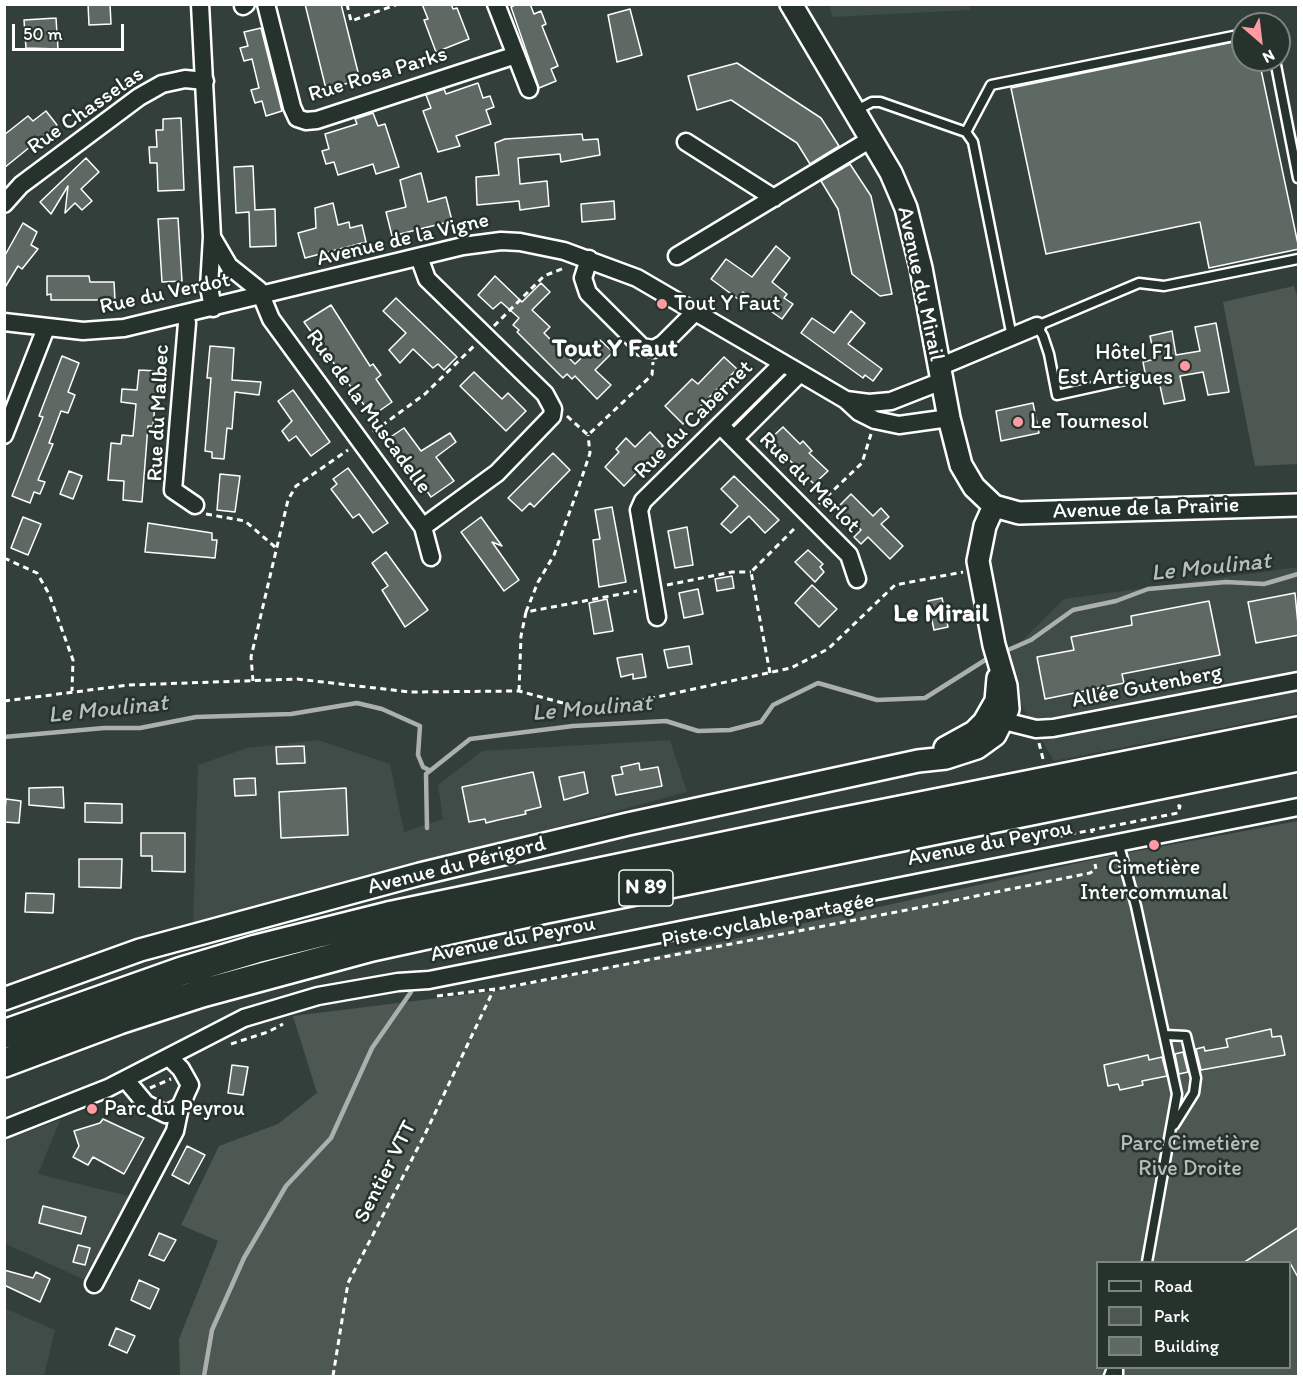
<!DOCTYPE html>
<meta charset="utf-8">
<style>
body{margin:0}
#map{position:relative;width:1303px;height:1381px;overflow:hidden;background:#333f3a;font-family:Itim,sans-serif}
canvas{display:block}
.frame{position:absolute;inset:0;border:6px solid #fff;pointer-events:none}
.legend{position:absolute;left:1096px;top:1261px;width:195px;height:108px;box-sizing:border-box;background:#26332d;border:2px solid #7d8581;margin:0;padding:8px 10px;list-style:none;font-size:18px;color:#fff}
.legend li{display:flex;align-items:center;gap:12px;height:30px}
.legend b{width:30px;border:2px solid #7d8581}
.north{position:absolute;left:1231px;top:12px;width:60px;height:60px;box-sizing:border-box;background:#26332d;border:2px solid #7d8581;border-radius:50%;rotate:152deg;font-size:16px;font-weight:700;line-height:24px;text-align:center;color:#fff}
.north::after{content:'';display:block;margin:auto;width:21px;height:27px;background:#ff9aa2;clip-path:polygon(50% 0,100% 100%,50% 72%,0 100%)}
.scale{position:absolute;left:12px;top:24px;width:112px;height:27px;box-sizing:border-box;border:3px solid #fff;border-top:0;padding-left:8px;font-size:18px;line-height:21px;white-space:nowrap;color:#fff;-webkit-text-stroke:4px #26332d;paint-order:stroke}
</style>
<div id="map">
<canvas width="1303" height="1381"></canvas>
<div class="frame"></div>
<ul class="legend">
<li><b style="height:8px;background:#26332d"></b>Road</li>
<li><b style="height:16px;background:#4d5853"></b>Park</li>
<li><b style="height:16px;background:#5f6964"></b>Building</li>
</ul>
<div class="north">N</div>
<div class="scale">50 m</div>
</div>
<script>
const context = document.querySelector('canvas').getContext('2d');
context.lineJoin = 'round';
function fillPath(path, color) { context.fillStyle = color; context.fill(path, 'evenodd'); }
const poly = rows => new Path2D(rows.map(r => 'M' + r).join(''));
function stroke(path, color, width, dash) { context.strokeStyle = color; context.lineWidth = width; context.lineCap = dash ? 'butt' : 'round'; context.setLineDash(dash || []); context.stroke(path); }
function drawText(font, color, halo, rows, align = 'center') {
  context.font = font + ' Itim,sans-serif'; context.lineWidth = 5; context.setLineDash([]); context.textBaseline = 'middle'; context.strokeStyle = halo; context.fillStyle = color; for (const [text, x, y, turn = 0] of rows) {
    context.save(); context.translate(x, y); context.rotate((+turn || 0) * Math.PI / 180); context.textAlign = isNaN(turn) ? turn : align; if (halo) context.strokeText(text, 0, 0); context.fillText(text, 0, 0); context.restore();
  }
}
fillPath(poly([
 [969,5,970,10,832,17,830,5],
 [1298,567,1298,713,1054,761,998,665,1064,599],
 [318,740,390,764,404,832,443,819,438,785,482,751,670,740,687,792,193,925,198,765,247,748],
 [60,1120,38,1174,141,1199,94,1284,6,1244,5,1247,5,1139],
 [4,1308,55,1330,44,1376,5,1376]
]), '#404c47');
fillPath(poly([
 [1294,286,1298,299,1298,464,1255,466,1223,302],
 [1298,821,1298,1376,180,1376,179,1339,218,1241,181,1225,219,1146,278,1124,317,1093,293,1016,503,990,1105,857],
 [1098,1262,1290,1262,1290,1368,1098,1368]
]), '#4d5853');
stroke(poly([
 [1001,653,1031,640,1073,610,1116,601,1148,589,1226,582,1264,584,1298,574],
 [4,737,104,728,140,728,196,717,291,714,357,703,382,709,420,726,418,755,423,767,429,770],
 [427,828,426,774,470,739,573,726,666,721,698,731,730,730,761,722,773,705,818,683,877,700,925,698,990,657],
 [204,1376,212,1330,244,1258,286,1186,331,1138,372,1048,411,992]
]), '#abb0ae', 4.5);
const building = poly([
 [88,4,110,4,111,24,89,25,88,4],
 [305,4,341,4,360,80,326,89,305,4],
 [422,4,451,4,453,9,457,8,469,39,436,52,424,20,428,19,422,4],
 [517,4,530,4,534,14,541,11,546,24,542,26,558,66,551,69,556,81,539,88,511,7,517,4],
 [630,9,642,55,617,62,608,15,630,9],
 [56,18,58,49,26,48,24,20,56,18],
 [261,28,282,111,266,116,262,101,255,103,251,90,259,88,252,59,244,61,240,48,248,46,244,32,261,28],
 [1243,40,1243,60,1259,60,1299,249,1209,268,1200,222,1046,254,1011,88,1243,40],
 [737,63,821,118,839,146,810,164,797,143,731,100,697,110,688,76,737,63],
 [478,83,483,98,490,96,494,107,486,110,491,124,456,136,460,146,438,152,423,111,431,108,426,95,444,89,446,94,478,83],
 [46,111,57,125,4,168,4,135,28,116,33,121,46,111],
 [373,113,378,126,385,124,399,167,376,174,373,164,338,175,334,162,326,164,322,151,329,149,325,134,357,124,355,119,373,113],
 [181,118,184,190,158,191,157,163,150,163,149,147,157,147,156,130,163,130,163,119,181,118],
 [582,134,583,140,598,139,600,155,561,162,560,154,518,158,520,184,547,181,549,206,520,210,519,201,477,205,476,177,499,175,495,143,505,139,582,134],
 [86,158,99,172,81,189,92,201,82,210,75,203,65,213,68,186,51,214,40,202,86,158],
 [850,164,871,196,892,294,880,296,852,274,838,209,821,181,850,164],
 [253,166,255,210,275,209,276,246,250,247,249,212,236,213,234,167,253,166],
 [421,173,428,202,446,197,452,221,392,236,386,212,406,207,400,180,421,173],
 [614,201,615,219,582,222,581,204,614,201],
 [333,203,338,225,349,222,350,228,362,225,366,242,305,258,298,233,316,228,315,208,333,203],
 [178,218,182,281,162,282,158,219,178,218],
 [23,223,37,232,31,245,38,249,22,269,18,266,4,289,4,257,23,223],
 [776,246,790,258,772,282,787,294,784,298,793,304,782,319,743,292,738,299,711,279,726,259,752,277,776,246],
 [47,276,89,276,90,282,114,282,115,300,51,300,51,294,47,295,47,276],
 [495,276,522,302,541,283,550,292,532,310,550,327,544,333,575,364,600,340,613,352,595,370,611,385,597,399,575,376,572,379,567,374,563,378,517,332,519,330,513,325,519,318,501,302,493,309,478,295,495,276],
 [396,298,457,357,444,370,438,364,433,368,413,349,400,363,389,350,406,333,383,311,396,298],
 [331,305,370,366,373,364,381,375,376,379,392,402,372,416,304,322,331,305],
 [851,311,865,323,848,344,882,369,873,381,865,375,863,378,801,333,812,318,834,333,851,311],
 [1216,323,1229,392,1208,395,1203,372,1180,376,1185,400,1164,404,1159,381,1147,383,1143,362,1155,359,1150,336,1172,331,1176,355,1200,351,1195,327,1216,323],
 [210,346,234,348,232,380,261,382,259,395,235,392,232,429,227,428,224,459,212,458,212,452,205,451,211,378,207,378,210,346],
 [62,356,79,363,68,392,75,395,68,413,61,411,49,443,53,444,38,480,45,482,40,494,34,492,30,503,12,496,43,417,39,416,62,356],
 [724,357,737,369,683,424,665,406,692,379,698,384,724,357],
 [139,370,158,371,153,426,148,426,142,502,123,500,124,481,108,480,111,443,121,444,122,435,133,436,136,404,121,402,122,389,137,390,139,370],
 [474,372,502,399,508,393,526,411,506,431,460,386,474,372],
 [293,390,330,442,311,456,296,436,289,441,282,431,292,421,278,401,293,390],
 [1033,403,1039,433,1001,441,996,411,1033,403],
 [783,427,800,444,803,441,812,451,809,453,828,471,814,484,769,440,783,427],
 [404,428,421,451,450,433,456,442,436,457,454,481,431,497,389,438,404,428],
 [650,432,663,446,624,486,605,467,619,452,616,449,626,438,635,447,650,432],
 [553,453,570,470,534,507,530,503,522,511,508,498,553,453],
 [348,468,388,523,373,533,359,514,353,518,331,489,337,484,333,479,348,468],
 [69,471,82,476,73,499,60,494,69,471],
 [220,474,240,476,235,512,217,510,220,474],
 [734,476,779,520,765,533,749,516,731,533,721,524,738,506,721,489,734,476],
 [851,494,873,516,881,508,889,517,881,524,903,546,890,559,868,537,861,544,854,537,861,530,838,507,851,494],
 [612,507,626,582,599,587,593,540,600,539,595,510,612,507],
 [23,517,41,524,28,555,11,548,23,517],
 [481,517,502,546,492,542,519,580,504,591,461,532,481,517],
 [148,523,212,533,212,540,217,540,215,558,145,552,148,523],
 [687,527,693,565,675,568,668,531,687,527],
 [808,550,823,564,820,567,824,572,815,582,795,562,808,550],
 [386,552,428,610,405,627,382,590,388,586,372,563,386,552],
 [732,576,734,588,717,591,715,579,732,576],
 [812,585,837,609,819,627,795,603,812,585],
 [698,589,703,614,684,618,679,593,698,589],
 [1295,593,1299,635,1256,643,1248,602,1295,593],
 [942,598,948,627,934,630,928,601,942,598],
 [607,599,613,631,594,634,589,603,607,599],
 [1209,601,1220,655,1122,674,1124,683,1045,699,1037,657,1074,650,1071,637,1132,625,1131,616,1209,601],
 [689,646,692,664,668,668,664,650,689,646],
 [642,654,646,677,633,679,633,674,621,677,617,658,642,654],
 [304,746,305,763,277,764,276,747,304,746],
 [639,763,640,770,658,767,662,786,616,795,612,776,623,774,621,767,639,763],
 [533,772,541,807,525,811,526,814,498,820,486,823,485,819,469,822,462,787,533,772],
 [584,772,588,793,564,800,559,777,584,772],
 [255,778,256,795,235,796,234,779,255,778],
 [63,787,64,808,29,805,29,788,63,787],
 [346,788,348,835,281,838,279,792,346,788],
 [6,799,21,801,19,823,4,822,6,799],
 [85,803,122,804,122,823,85,822,85,803],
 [141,833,185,833,185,872,152,871,152,856,141,856,141,833],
 [79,859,122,859,121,888,79,887,79,859],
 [26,893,54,894,53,913,25,912,26,893],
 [1271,1029,1272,1037,1281,1036,1285,1055,1201,1070,1196,1049,1204,1047,1205,1051,1228,1047,1226,1039,1271,1029],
 [1183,1052,1188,1072,1179,1074,1175,1054,1183,1052],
 [1148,1055,1149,1060,1162,1057,1167,1076,1142,1081,1143,1085,1120,1090,1118,1084,1108,1086,1104,1065,1148,1055],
 [232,1065,248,1067,243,1095,228,1093,232,1065],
 [103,1119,144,1138,124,1174,93,1157,88,1165,73,1157,79,1146,74,1131,100,1123,103,1119],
 [187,1146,205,1155,189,1184,172,1175,187,1146],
 [43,1206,86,1217,81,1234,39,1223,43,1206],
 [1299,1227,1299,1279,1290,1263,1243,1263,1299,1227],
 [159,1233,176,1240,164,1261,149,1255,159,1233],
 [78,1245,90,1248,85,1265,73,1262,78,1245],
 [4,1270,33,1278,36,1272,50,1279,40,1302,4,1285,4,1270],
 [139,1280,159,1289,150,1309,131,1300,139,1280],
 [116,1328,135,1336,127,1353,109,1345,116,1328]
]);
fillPath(building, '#5f6964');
stroke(building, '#fff', 1.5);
const service = poly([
 [1275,60,1298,178],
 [855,111,872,102,880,102,966,132,973,142,1012,337],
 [966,132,991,85,1243,34],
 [1134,378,1057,395,1049,354,1043,336,1037,326,1139,283,1164,286,1298,259],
 [1118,842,1136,906,1177,1094,1147,1262],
 [1166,1035,1186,1036,1196,1078,1194,1093,1174,1125],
 [1109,1376,1112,1368],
 [1118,1376,1118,1368]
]);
const minor = poly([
 [200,4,212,237,209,287,213,308],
 [266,4,292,107,297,118,306,121,317,120,516,55],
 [496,4,529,89],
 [243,6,246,4],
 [686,142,774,198],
 [4,204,21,185,139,97,162,84,185,79,205,81],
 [212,237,229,266,259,290,271,319,423,527,431,557],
 [677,256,871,139],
 [419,257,427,279,545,394,553,409,552,416,497,473,423,527],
 [589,259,583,278,588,293,642,347,654,349,663,344,696,311],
 [185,315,187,323,173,490,195,505],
 [4,322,83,331,124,328,463,246,501,241,520,242,564,251,637,278,800,373,846,400,859,412,875,420,899,425,949,418],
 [939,367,1037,326],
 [846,400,869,403,891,401,942,381],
 [720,425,849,555,857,579],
 [4,435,46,328],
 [734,439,800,373],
 [657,617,639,510,643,501,783,363],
 [999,709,1000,718,1004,721,1036,729,1053,728,1298,681],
 [126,1080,146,1104,166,1114,180,1107,190,1085,181,1069,169,1057],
 [4,1129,108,1088,244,1018,318,996,398,982,429,980,1298,807],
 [94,1284,175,1131,180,1107]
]);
const tertiary = poly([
 [791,4,891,173,906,208,921,268,949,418,961,465,974,487,994,506,1019,513,1298,505],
 [945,748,974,732,984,722,996,701,998,678],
 [4,999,140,950,420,874,628,824,918,761,946,758,977,748,995,735,1008,709,1006,686,994,645,978,561,985,526,994,506]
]);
const trunk = poly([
 [4,1034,182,971,256,949,388,916,820,826,1298,731],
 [4,1063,119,1020,202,993,372,947,546,909,1298,757]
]);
stroke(service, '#fff', 13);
stroke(minor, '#fff', 21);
stroke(tertiary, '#fff', 26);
stroke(trunk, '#fff', 32);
stroke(poly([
 [347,4,351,21,398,4],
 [494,326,544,276,564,268],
 [567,416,588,435,652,375,653,362],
 [373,432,425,394,475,345],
 [819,504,862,463,871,434],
 [206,514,245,521,275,547],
 [4,558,37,573,49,594,73,660,72,691],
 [667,585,732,572,751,572],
 [526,612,538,582,554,555,578,489,590,453,588,435],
 [770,673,751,572,797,526],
 [253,681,251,657,288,500,296,486,348,450],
 [519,691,521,636,526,612,637,591],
 [4,701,129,685,297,679,410,692,519,691,592,711,791,668,828,649,895,585,963,572],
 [1039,743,1044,763],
 [1063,827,1059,828,1061,836,1092,830],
 [1092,833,1092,830,1178,813,1180,806,1175,805],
 [437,996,503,988,912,909,1090,873,1096,869,1095,864],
 [231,1044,268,1032,283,1024],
 [150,1088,171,1079],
 [333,1376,348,1283,426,1132,494,989]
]), '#fff', 3, [6, 4.5]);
stroke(service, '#26332d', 8);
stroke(minor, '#26332d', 16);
stroke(tertiary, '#26332d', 21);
stroke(trunk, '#26332d', 27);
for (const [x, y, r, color] of [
 [662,304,6,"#ff9aa2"],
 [1185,366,6,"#ff9aa2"],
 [1018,422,6,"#ff9aa2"],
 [1154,845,6,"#ff9aa2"],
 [92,1109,6,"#ff9aa2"]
]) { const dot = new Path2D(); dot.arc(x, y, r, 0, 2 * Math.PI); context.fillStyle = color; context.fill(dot); stroke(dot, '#26332d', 2); }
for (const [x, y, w] of [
 [646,888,54]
]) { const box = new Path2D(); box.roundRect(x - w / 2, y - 18, w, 36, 4.5); context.fillStyle = '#26332d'; context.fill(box); stroke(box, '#fff', 1.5); }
drawText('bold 21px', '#fff', null, [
 ["N 89",646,888]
]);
drawText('22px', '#fff', '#26332d', [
 ["Rue Rosa Parks",378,75,-17],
 ["Rue Chasselas",86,111,-35],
 ["Avenue de la Vigne",403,240,-13],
 ["Avenue du Mirail",920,284,78],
 ["Rue du Verdot",165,294,-12],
 ["Rue de la Muscadelle",368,412,54],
 ["Rue du Malbec",159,413,-87],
 ["Rue du Cabernet",694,420,-45],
 ["Rue du Merlot",809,483,45],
 ["Avenue de la Prairie",1146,509,-2],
 ["Allée Gutenberg",1147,687,-11],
 ["Avenue du Peyrou",990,844,-11],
 ["Avenue du Périgord",457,866,-14],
 ["Piste cyclable partagée",768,921,-11],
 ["Avenue du Peyrou",513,940,-11],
 ["Sentier VTT",386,1172,-63]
]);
drawText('22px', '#fff', '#26332d', [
 ["Tout Y Faut",674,304],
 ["Hôtel F1",1173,353,"right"],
 ["Est Artigues",1173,378,"right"],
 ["Le Tournesol",1030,422],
 ["Cimetière",1154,868,"center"],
 ["Intercommunal",1154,893,"center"],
 ["Parc du Peyrou",104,1109]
], 'left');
drawText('22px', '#b8bcba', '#26332d', [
 ["Parc Cimetière",1190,1144],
 ["Rive Droite",1190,1169]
]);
drawText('italic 24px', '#b9bdbc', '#26332d', [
 ["Le Moulinat",1211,568,-6],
 ["Le Moulinat",592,709,-5],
 ["Le Moulinat",108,710,-6]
]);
drawText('bold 26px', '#fff', '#26332d', [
 ["Tout Y Faut",615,349],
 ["Le Mirail",941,614]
]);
</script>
